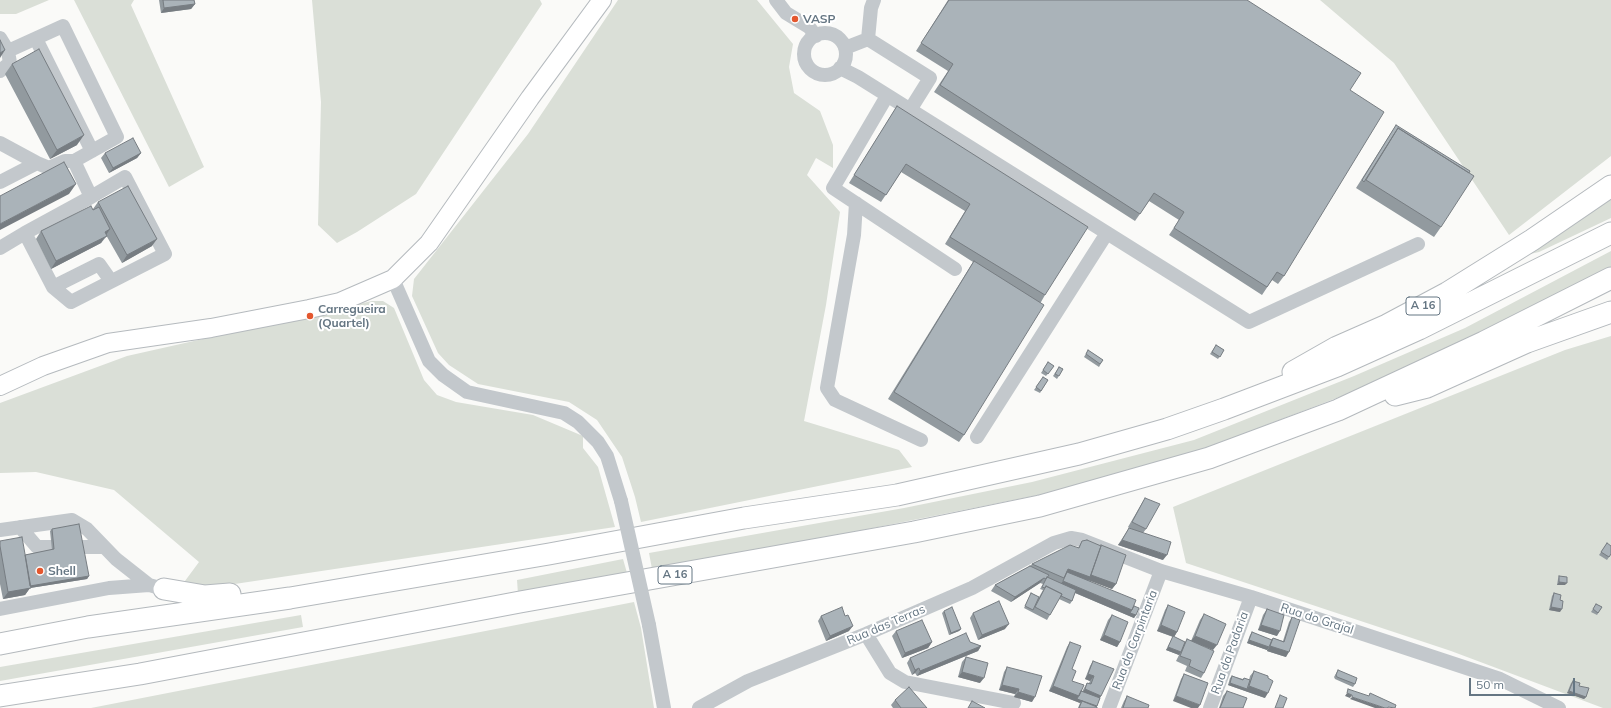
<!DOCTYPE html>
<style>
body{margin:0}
#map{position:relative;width:1611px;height:708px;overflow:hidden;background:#fafaf8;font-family:Mulish,sans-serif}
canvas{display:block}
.scale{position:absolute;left:1469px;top:678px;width:106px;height:18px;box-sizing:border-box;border:2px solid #657683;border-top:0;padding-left:5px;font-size:12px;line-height:14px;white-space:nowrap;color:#657683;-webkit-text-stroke:3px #fff;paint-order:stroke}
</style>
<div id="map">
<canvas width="1611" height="708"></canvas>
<div class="scale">50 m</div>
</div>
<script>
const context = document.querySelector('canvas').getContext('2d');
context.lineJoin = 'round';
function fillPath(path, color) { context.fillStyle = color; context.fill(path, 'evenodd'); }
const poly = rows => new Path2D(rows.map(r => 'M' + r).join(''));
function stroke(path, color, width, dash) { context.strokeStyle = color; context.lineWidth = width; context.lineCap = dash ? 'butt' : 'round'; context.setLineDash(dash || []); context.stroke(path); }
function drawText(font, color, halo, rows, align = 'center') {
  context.font = font + ' Mulish,sans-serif'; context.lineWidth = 4; context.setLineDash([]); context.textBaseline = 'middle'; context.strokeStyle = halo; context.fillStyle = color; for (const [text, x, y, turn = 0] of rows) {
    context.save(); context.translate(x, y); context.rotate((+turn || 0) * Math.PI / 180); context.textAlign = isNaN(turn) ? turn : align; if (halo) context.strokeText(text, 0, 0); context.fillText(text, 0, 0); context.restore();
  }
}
fillPath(poly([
 [0,0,49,0,16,14,0,14],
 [74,0,134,0,131,5,204,167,169,187],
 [312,0,540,0,542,4,416,194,357,232,337,243,318,225,321,102],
 [618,0,757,0,793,44,789,67,794,93,820,111,833,145,833,168,816,158,807,175,840,212,826,305,804,421,899,450,912,467,641,522,635,497,622,457,597,420,569,402,478,384,449,365,438,353,412,296,414,279,528,134],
 [1320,0,1611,0,1611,156,1509,235,1394,63],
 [1611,196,1611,218,1539,252,1530,254],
 [1611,251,1611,267,1428,359,1342,396,1196,452,1054,492,858,531,652,569,649,553,904,508,1032,482,1194,440,1354,376,1465,328],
 [372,301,383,301,394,308,424,380,437,395,456,402,533,415,583,436,583,448,598,467,615,527,208,588,182,585,199,562,114,490,36,472,0,473,0,403,127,356],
 [1611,336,1611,708,1603,708,1451,651,1186,563,1173,507,1565,350],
 [623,559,627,573,518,594,517,580],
 [634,602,641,628,654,708,91,708],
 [301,615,303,627,0,681,0,667]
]), '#dadfd7');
const major = poly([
 [0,386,43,366,108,343,211,328,309,309,340,302,393,279,429,243,530,98,602,0]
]);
const highway = poly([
 [1293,372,1337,347,1387,325,1447,293,1532,240,1611,186],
 [1395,395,1427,387,1527,342,1611,312],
 [164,589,205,596,230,594],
 [0,644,88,627,290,598,549,554,744,518,897,495,1079,454,1167,429,1224,409,1337,366,1419,329,1611,233],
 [0,696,140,674,520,602,914,532,1040,506,1209,458,1338,410,1484,342,1611,278]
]);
stroke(major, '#b5babe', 20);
stroke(highway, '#b4b9bd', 23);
stroke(poly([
 [776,0,786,13,809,27,816,36],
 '804 54a21 21 0 1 1 42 0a21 21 0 1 1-42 0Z',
 [0,38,8,51,63,26,117,137,74,161,91,197],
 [36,39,92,151],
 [868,39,930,78,910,110],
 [845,48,868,39,871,8,874,0],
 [840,68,858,77,1249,322,1418,244],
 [0,71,10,63,8,51],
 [887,96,833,188,955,269],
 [0,143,37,163,0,182],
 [37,163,49,168,65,161,74,161],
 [856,203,854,235,827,388,835,400,921,440],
 [0,248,25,233,91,197,125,177,165,254,71,302,53,287,25,233],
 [393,279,429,361,443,375,467,392,564,413,578,422,598,442,607,456,621,501],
 [53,287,99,264,111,281],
 [977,437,1107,233],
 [20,527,37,547,104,547],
 [0,530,72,520,87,529,116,559,149,585,164,589],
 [0,609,109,588,149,585],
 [649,625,664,708],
 [866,634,890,673,905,682,1014,703],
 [699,708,748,681,866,634,972,588,1054,543,1071,538,1082,540,1161,571,1251,597,1500,679,1559,708],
 [1109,708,1161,571],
 [1210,708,1251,597]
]), '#c3c8cc', 14);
stroke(major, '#fff', 18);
stroke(highway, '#fff', 21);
stroke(poly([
 [621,501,649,625]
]), '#c3c8cc', 14);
fillPath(poly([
 [159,0,194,0,195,4,191,9,161,13],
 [948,0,1247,0,1350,90,1284,276,1278,284,1272,280,1262,295,1169,235,1179,220,1149,201,1135,221,934,92,948,71,916,51],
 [12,64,77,145,50,159,5,74],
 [897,106,1045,295,1041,302,964,435,959,442,888,399,973,262,945,244,965,211,901,172,881,202,849,183],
 [1396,125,1441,227,1434,237,1356,188],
 [105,153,141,153,137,158,109,173,101,158],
 [98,202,152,246,122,263,106,235,107,236,101,243,51,269,36,239,41,231,93,209],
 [1216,345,1224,350,1218,359,1210,354],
 [1088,350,1103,360,1099,367,1084,357],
 [1048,362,1054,366,1046,376,1041,373],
 [1059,367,1063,369,1057,379,1053,376],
 [1043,377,1048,380,1040,393,1034,390],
 [1145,498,1146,529,1143,533,1163,560,1118,545,1129,528,1132,529,1128,527,1142,503],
 [52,529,89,576,87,579,30,588,25,595,3,599,0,584,0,541,25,555,52,550,50,531],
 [1082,541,1116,584,1112,589,1088,580,1134,606,1136,615,1134,618,1075,593,1072,601,1070,604,1059,599,1047,620,1024,608,1031,593,1039,597,1043,590,1040,589,1043,584,1040,583,1011,602,991,591,995,585,1030,566,1032,564,1078,548],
 [1607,543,1611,554,1607,560,1599,555],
 [1559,576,1565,585,1557,585,1558,579],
 [1554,593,1560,600,1560,612,1549,610,1552,596],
 [1596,604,1602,607,1597,615,1591,612],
 [1168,605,1177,632,1174,637,1185,642,1187,639,1191,641,1200,620,1204,614,1213,650,1203,646,1204,673,1201,678,1185,671,1187,666,1176,661,1179,655,1166,650,1173,637,1157,631,1165,610],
 [1267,609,1277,636,1258,630,1263,615],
 [944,611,961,629,959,631,949,635,942,613],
 [973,613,1005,629,978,640,970,618],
 [1112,615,1120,642,1117,647,1100,640,1108,620],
 [821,616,845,616,849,631,826,641,818,621],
 [1292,617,1286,657,1267,651,1267,650,1247,643,1250,635,1252,632,1271,640,1273,638,1283,641,1289,622],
 [896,631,932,642,928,648,902,658,892,636],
 [970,642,981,646,978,651,917,676,915,673,912,675,907,663,910,658],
 [1070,642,1072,669,1072,681,1081,691,1082,692,1084,688,1087,683,1089,683,1090,681,1085,679,1090,666,1093,661,1101,696,1100,698,1097,706,1097,708,1078,708,1080,703,1049,691,1067,647],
 [966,657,980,683,958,677,962,662],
 [1007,667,1032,702,1014,697,1015,694,999,690,1004,672],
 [1338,670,1355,684,1353,687,1335,679,1334,677],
 [1254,671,1265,698,1228,685,1230,678,1232,676,1243,679,1244,678,1249,680,1250,676],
 [1184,674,1208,683,1173,701,1181,679],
 [1573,681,1579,686,1586,697,1584,699,1567,693,1571,683],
 [1227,691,1243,708,1219,708,1223,696],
 [1127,696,1148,708,1121,708,1124,701],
 [895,700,927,708,893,708,891,705]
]), '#929a9f');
fillPath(poly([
 [195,4,191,9,161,13,164,8],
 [5,50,0,58,0,53],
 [84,135,77,145,50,159,57,150],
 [141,153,137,158,109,173,113,168],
 [76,184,69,194,0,230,0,224],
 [110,229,101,243,51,269,56,261],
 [157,239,152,246,122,263,127,255],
 [1122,540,1167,555,1163,560,1118,545],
 [1068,569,1091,574,1116,584,1112,589,1088,580,1085,585,1064,577],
 [89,576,87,579,30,588,25,595,3,599,8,592,26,586],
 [1044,578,1040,583,1011,602,1015,597],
 [1063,581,1132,610,1136,615,1134,618,1059,586],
 [1559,582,1567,583,1565,585,1557,585],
 [1551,607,1562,609,1560,612,1549,610],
 [1009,624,1005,629,978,640,982,635],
 [1161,625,1177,632,1174,637,1157,631],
 [1261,625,1280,631,1277,636,1258,630],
 [853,626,849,631,826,641,830,636],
 [961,629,959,631,949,635,951,633],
 [1104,635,1120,642,1117,647,1100,640],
 [1195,636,1217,645,1213,650,1191,641],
 [1249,640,1269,647,1267,650,1247,643],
 [932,642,928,648,902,658,905,653],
 [981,646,978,651,917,676,920,671],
 [1270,646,1289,652,1286,657,1267,651],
 [1168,647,1181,652,1179,655,1166,650],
 [919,668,915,673,912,675,915,670],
 [962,672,984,678,980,683,958,677],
 [1088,674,1094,676,1090,681,1085,679],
 [1230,683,1247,689,1249,686,1268,693,1265,698,1228,685],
 [1002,685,1019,689,1015,694,999,690],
 [1053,686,1079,696,1097,706,1082,701,1080,703,1049,691],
 [1085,689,1101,696,1098,701,1081,694],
 [1569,691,1586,697,1584,699,1567,693],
 [1018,692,1035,697,1032,702,1014,697],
 [1347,693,1352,695,1350,698,1345,696],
 [1176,696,1200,705,1198,708,1191,708,1173,701],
 [1352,697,1385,708,1375,708,1350,699]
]), '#777d82');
const building = poly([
 [163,0,194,0,195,4,164,8,163,0],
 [949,0,1247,0,1361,73,1350,90,1384,112,1284,276,1277,272,1267,287,1174,228,1184,212,1154,193,1140,214,940,85,953,64,921,43,949,0],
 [0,40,5,50,0,53,0,40],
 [39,49,84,135,57,150,12,64,39,49],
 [897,106,1088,227,1045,295,950,237,970,204,906,164,886,195,854,175,897,106],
 [1396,125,1470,171,1469,173,1398,128,1364,182,1362,180,1396,125],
 [1398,128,1474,176,1441,227,1366,180,1398,128],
 [133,138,141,153,113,168,105,153,133,138],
 [64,162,76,184,0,224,0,196,64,162],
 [128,186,157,239,127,255,98,202,128,186],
 [91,206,93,210,99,207,110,229,105,232,107,236,56,261,41,231,91,206],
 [974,261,1044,305,964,435,894,392,974,261],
 [1216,345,1224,350,1220,357,1212,352,1216,345],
 [1088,350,1103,360,1100,364,1086,354,1088,350],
 [1048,362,1054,366,1048,374,1043,370,1048,362],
 [1059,367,1063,369,1059,376,1055,374,1059,367],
 [1043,377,1048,380,1041,391,1036,387,1043,377],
 [1145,498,1160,504,1146,529,1132,522,1145,498],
 [79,524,89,576,30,586,25,555,54,549,52,529,79,524],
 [1129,528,1171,542,1167,555,1122,540,1129,528],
 [22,537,31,588,8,592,0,546,0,541,22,537],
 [1087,540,1101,546,1090,577,1068,569,1064,578,1032,564,1070,545,1079,548,1082,541,1087,540],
 [1607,543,1611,546,1611,554,1609,557,1601,552,1607,543],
 [1101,545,1126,555,1116,584,1091,575,1101,546,1101,545],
 [1030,566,1049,575,1046,579,1044,578,1015,597,995,585,1030,566],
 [1067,572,1136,600,1132,610,1063,581,1067,572],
 [1559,576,1567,577,1567,583,1559,582,1559,576],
 [1047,577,1076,590,1072,601,1061,596,1062,594,1046,586,1045,588,1042,587,1047,577],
 [1046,586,1062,594,1050,615,1035,607,1046,586],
 [1031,593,1039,597,1033,610,1025,606,1031,593],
 [1554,593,1561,595,1560,600,1563,601,1562,609,1551,607,1554,593],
 [999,601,1009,624,982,635,973,613,999,601],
 [1596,604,1602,607,1598,613,1593,609,1596,604],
 [1168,605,1185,612,1177,632,1161,625,1168,605],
 [1134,606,1139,608,1136,615,1130,613,1134,606],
 [842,607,845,616,848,615,853,626,830,636,821,616,842,607],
 [952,607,961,629,951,633,944,611,952,607],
 [1267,609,1284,615,1280,631,1261,625,1267,609],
 [1204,614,1226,624,1217,645,1195,636,1204,614],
 [1112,615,1128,622,1120,642,1104,635,1112,615],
 [1292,617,1300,620,1289,652,1270,646,1273,638,1284,642,1292,617],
 [922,620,932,642,905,653,896,631,922,620],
 [1252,632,1272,640,1269,647,1249,640,1252,632],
 [966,633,970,642,981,646,920,671,919,668,915,670,910,658,966,633],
 [1173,636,1185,642,1181,652,1168,647,1173,636],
 [1187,639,1214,651,1204,673,1189,666,1191,660,1180,656,1187,639],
 [1070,642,1081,646,1072,669,1076,671,1072,681,1084,685,1079,696,1053,686,1070,642],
 [966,657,988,663,984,678,962,672,966,657],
 [1093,661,1114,669,1101,696,1085,689,1087,683,1091,684,1094,676,1088,674,1093,661],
 [1007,667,1042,676,1035,697,1018,692,1019,689,1002,685,1007,667],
 [1338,670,1357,678,1355,684,1337,677,1336,675,1338,670],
 [1254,671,1268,676,1268,678,1273,681,1268,693,1249,686,1254,671],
 [1184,674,1208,683,1200,705,1176,696,1184,674],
 [1232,676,1243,680,1244,678,1250,680,1247,689,1230,683,1232,676],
 [1573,681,1580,683,1579,686,1589,688,1586,697,1569,691,1573,681],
 [909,687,927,708,901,708,895,700,909,687],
 [1348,689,1369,696,1370,693,1396,705,1395,708,1388,707,1388,708,1385,708,1352,697,1352,695,1347,693,1348,689],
 [1081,691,1100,698,1097,706,1077,699,1081,691],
 [1227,691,1247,698,1243,708,1220,708,1227,691],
 [1280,695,1287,698,1283,708,1275,708,1280,695],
 [1127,696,1149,705,1148,708,1123,708,1127,696],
 [972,701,985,708,968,708,972,701],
 [1082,701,1097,707,1097,708,1079,708,1082,701]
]);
fillPath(building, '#aab3b9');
stroke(building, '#777d82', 1);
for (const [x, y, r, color] of [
 [795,19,4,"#e4572e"],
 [310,316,4,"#e4572e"],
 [40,571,4,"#e4572e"]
]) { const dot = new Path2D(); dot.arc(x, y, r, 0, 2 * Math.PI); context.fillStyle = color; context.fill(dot); stroke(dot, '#fff', 1.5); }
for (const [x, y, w] of [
 [1423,306,34],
 [675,575,34]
]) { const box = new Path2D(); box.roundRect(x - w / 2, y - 9, w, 18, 3); context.fillStyle = '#fff'; context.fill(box); stroke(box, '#657683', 1); }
drawText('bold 11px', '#657683', null, [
 ["A 16",1423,306],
 ["A 16",675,575]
]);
drawText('bold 12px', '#657683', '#fff', [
 ["VASP",803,19],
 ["Carregueira",318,309],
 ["(Quartel)",318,323],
 ["Shell",48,571]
], 'left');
drawText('12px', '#657683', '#fff', [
 ["Rua do Grajal",1317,619,18],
 ["Rua das Terras",886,625,-23],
 ["Rua da Carpintaria",1135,640,-69],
 ["Rua da Padaria",1230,653,-70]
]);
</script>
